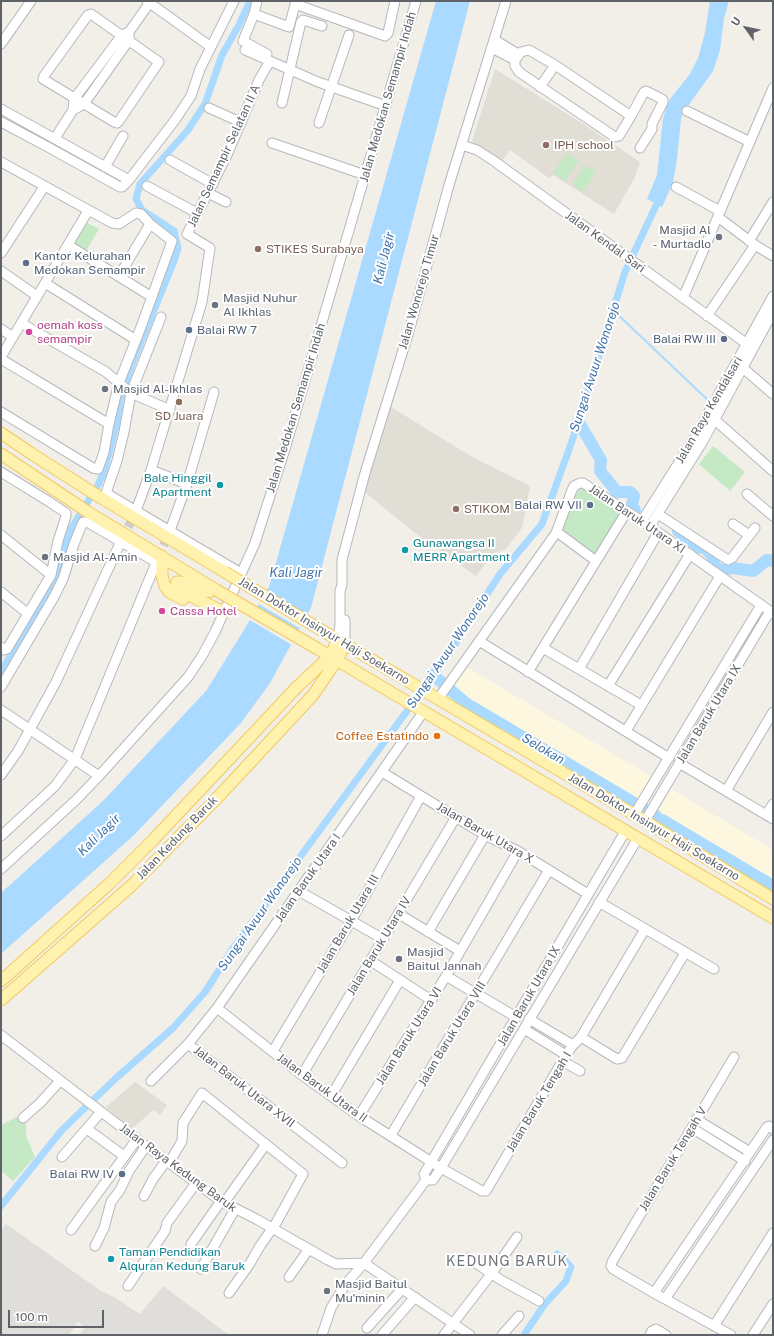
<!DOCTYPE html>
<style>
body{margin:0}
#map{position:relative;width:774px;height:1336px;overflow:hidden;background:#f1efe8;font-family:"Public Sans",sans-serif}
canvas{display:block}
.frame{position:absolute;inset:0;border:2px solid #5f6368;pointer-events:none}
.north{position:absolute;left:726px;top:8px;width:40px;height:40px;-webkit-text-stroke:3px #fff;paint-order:stroke;rotate:303deg;font-size:11px;font-weight:700;line-height:16px;text-align:center;color:#5f6368}
.north::after{content:'';display:block;margin:auto;width:14px;height:18px;background:#5f6368;clip-path:polygon(50% 0,100% 100%,50% 72%,0 100%)}
.scale{position:absolute;left:8px;top:1310px;width:96px;height:18px;box-sizing:border-box;border:2px solid #5f6368;border-top:0;padding-left:5px;font-size:12px;line-height:14px;white-space:nowrap;color:#5f6368;-webkit-text-stroke:3px #fff;paint-order:stroke}
</style>
<div id="map">
<canvas width="774" height="1336"></canvas>
<div class="frame"></div>
<div class="north">U</div>
<div class="scale">100 m</div>
</div>
<script>
const context = document.querySelector('canvas').getContext('2d');
context.lineJoin = 'round';
function fillPath(path, color) { context.fillStyle = color; context.fill(path, 'evenodd'); }
const poly = rows => new Path2D(rows.map(r => 'M' + r).join(''));
function stroke(path, color, width, dash) { context.strokeStyle = color; context.lineWidth = width; context.lineCap = dash ? 'butt' : 'round'; context.setLineDash(dash || []); context.stroke(path); }
function drawText(font, color, halo, rows, align = 'center') {
  context.font = font + ' "Public Sans",sans-serif'; context.lineWidth = 4; context.setLineDash([]); context.textBaseline = 'middle'; context.strokeStyle = halo; context.fillStyle = color; for (const [text, x, y, turn = 0] of rows) {
    context.save(); context.translate(x, y); context.rotate((+turn || 0) * Math.PI / 180); context.textAlign = isNaN(turn) ? turn : align; if (halo) context.strokeText(text, 0, 0); context.fillText(text, 0, 0); context.restore();
  }
}
fillPath(poly([
 [465,666,657,780,641,805,631,807,445,695],
 [671,789,773,850,773,887,654,817]
]), '#fef7e0');
fillPath(poly([
 [6,1224,101,1291,114,1297,140,1314,163,1286,229,1335,79,1335,85,1327,78,1322,69,1335,1,1335,1,1231]
]), '#e0deda');
fillPath(poly([
 [495,69,585,125,640,162,635,177,614,214,553,175,549,178,510,150,501,163,472,141],
 [391,407,469,455,530,486,522,528,506,549,494,553,476,576,419,536,362,490],
 [135,1082,167,1105,160,1115,153,1110,131,1130,106,1107]
]), '#e1ded6');
fillPath(poly([
 [567,153,579,161,565,181,553,173],
 [585,165,596,172,583,192,572,184],
 [85,222,99,229,86,251,73,244],
 [713,446,745,472,730,491,699,464],
 [581,486,624,511,595,559,558,531],
 [17,1117,26,1123,26,1136,35,1157,13,1181,1,1171,1,1125]
]), '#c5e8c5');
fillPath(poly([
 [436,1,470,1,311,608,270,683,241,723,134,835,1,954,1,893,103,801,206,691,244,630,269,587],
 [710,1,729,1,724,18,720,50,713,71,683,113,681,118,677,159,673,183,662,207,647,199,657,175,663,119,666,108,670,99,690,74,698,58,705,33]
]), '#aadaff');
fillPath(poly([
 [264,590,308,616,301,629,257,603],
 [255,607,299,633,292,645,248,619]
]), '#f1efe8');
stroke(poly([
 [613,310,711,403]
]), '#aadaff', 2);
stroke(poly([
 [1,671,50,591,72,527,98,485,104,472,116,426,121,396,132,364,174,261,178,248,174,231,142,210,136,199,140,184,188,130,205,104,222,55,239,25,250,1],
 [1,1206,62,1130,115,1079,173,1028,205,992,234,947,448,655,500,574,542,524,571,444,625,272,660,197],
 [524,1335,544,1305,566,1281,569,1272,571,1267,564,1259,557,1254]
]), '#aadaff', 7);
stroke(poly([
 [578,421,601,460,600,471,617,492,630,492,634,496,632,505,635,510],
 [678,531,697,547,704,548,709,552,713,558,714,566,720,570,733,568,753,571,767,560,773,561],
 [433,675,467,704,656,816],
 [662,820,773,886]
]), '#aadaff', 12);
stroke(poly([
 [122,539,134,516],
 [158,558,168,536]
]), '#ccccc8', 9, [9, 4.5]);
const minor = poly([
 [147,1,211,47],
 [257,1,254,14,243,41,267,54],
 [295,4,385,36,388,33,395,1],
 [91,14,159,62,119,121,117,123,114,122,43,79,44,76,88,15,91,14],
 [254,14,289,27,296,1],
 [495,40,518,54],
 [1,44,31,1],
 [492,48,515,60],
 [245,50,318,82,386,106],
 [540,87,555,65],
 [282,103,301,22,303,20,322,26],
 [209,108,240,122],
 [1,109,129,180],
 [73,110,84,104,129,40,129,32,151,1],
 [687,111,750,142],
 [631,116,555,65,529,50,521,52,515,60,515,66,519,72,615,137,619,136,631,116,644,92,646,91,660,98,663,100,663,102,652,124,652,129,640,148],
 [1,122,46,146,120,187,122,187,129,180,175,120,191,96,200,69,234,1],
 [319,123,349,35],
 [55,138,73,110,74,99,122,35,126,33],
 [272,143,365,175],
 [462,145,477,150,494,161,747,344],
 [170,160,213,184],
 [1,162,112,223,119,224,136,213,141,214,150,224,172,241,141,327,119,383,109,424,104,452,98,469,93,468,1,412],
 [105,167,123,136],
 [147,186,197,213],
 [676,187,720,211],
 [208,193,226,202],
 [718,217,755,245,773,256],
 [749,241,773,202],
 [68,245,152,297],
 [1,253,44,187],
 [1,271,37,296],
 [119,276,150,224],
 [45,283,136,340],
 [683,298,773,88],
 [707,316,755,245],
 [161,317,131,393,124,432,117,461,106,493,241,573],
 [21,323,106,372,131,393,170,410],
 [1,329,13,337],
 [1,357,88,211],
 [1,359,109,424],
 [743,368,773,394],
 [715,420,773,471],
 [151,470,187,484],
 [1,472,48,501,66,513,66,516,58,541,51,575,7,649,4,650,1,647],
 [747,494,773,516],
 [658,514,728,560,732,558,755,528],
 [134,516,151,470,202,302,210,248,187,234,227,155,259,80,270,61],
 [642,521,695,437,773,296],
 [733,524,749,535],
 [650,526,703,441,773,312],
 [557,532,596,561],
 [1,535,51,575],
 [168,536,187,484,214,392],
 [1,592,27,613],
 [338,640,340,624,340,591,342,585,342,560,365,473,409,331,449,185,506,1],
 [479,641,669,758],
 [345,644,345,620],
 [543,648,641,705],
 [579,669,658,533],
 [528,672,627,511],
 [608,686,690,554],
 [1,687,54,597,63,579,74,544,83,522,87,522,156,562],
 [438,699,556,533,572,490,574,486,580,483,583,483,642,521,770,611,773,614],
 [1,710,99,776],
 [626,731,720,576],
 [679,763,773,819],
 [382,772,485,835,518,851,588,894],
 [1,775,18,751,56,682,122,539],
 [726,791,773,712],
 [634,815,761,605],
 [766,815,773,804],
 [645,821,770,611],
 [1,836,55,786,75,759,158,558],
 [1,869,77,799,99,776,188,677,202,656,215,632,255,543,285,449,416,1],
 [299,891,383,939],
 [599,902,714,969],
 [399,914,460,951],
 [428,932,485,835],
 [371,961,431,1000],
 [446,976,516,1017],
 [217,1008,302,1075,359,1116,441,1168,482,1191,486,1191,566,1055,573,1045,581,1037,645,929],
 [529,1019,573,1045],
 [524,1029,566,1055],
 [1,1035,146,1146,221,1201,258,1220,328,1260,336,1264,364,1263,470,1335],
 [581,1037,617,1059,622,1058,685,953],
 [188,1044,342,1163],
 [273,1051,351,921,421,796],
 [562,1061,580,1071],
 [302,1075,456,817],
 [151,1081,188,1044,217,1008,424,711],
 [331,1096,400,980],
 [359,1116,446,976,518,851],
 [23,1118,40,1103,60,1081],
 [696,1119,750,1152],
 [692,1128,745,1161],
 [87,1129,124,1156],
 [391,1135,549,870],
 [62,1157,101,1112],
 [169,1163,182,1141,183,1123,202,1093,303,1174,276,1223,260,1246,249,1265,229,1293],
 [426,1180,433,1180,441,1168,638,838],
 [426,1180,424,1174,626,830],
 [144,1196,153,1179,166,1161],
 [224,1203,266,1144],
 [71,1230,137,1139],
 [191,1244,221,1201],
 [95,1246,104,1228,111,1202,120,1190,129,1171,146,1146],
 [468,1258,501,1280,539,1301],
 [201,1269,235,1209],
 [289,1277,309,1249],
 [128,1286,165,1231,167,1223,196,1183],
 [654,1293,767,1127,769,1126,773,1129],
 [665,1299,773,1140],
 [714,1326,773,1233],
 [367,1328,403,1288],
 [322,1335,331,1308,345,1285,364,1263,426,1180],
 [382,1335,415,1297],
 [444,1335,492,1273,517,1237],
 [502,1335,519,1316],
 [650,1335,652,1331,656,1329,666,1335],
 [731,1335,654,1293,613,1269,611,1266,612,1262,734,1057],
 [753,1335,773,1304]
]);
const major = poly([
 [1,433,32,454,98,496,225,572],
 [1,454,88,512,216,590],
 [162,556,162,576,165,586,169,592,183,599],
 [215,589,212,591,203,592,181,582,177,582,176,585,180,591,224,612],
 [328,634,645,821,773,899],
 [318,649,773,918],
 [1,981,109,884,154,839,297,687,330,656,338,640],
 [1,1000,131,886,219,796,313,695,337,660,345,644]
]);
stroke(minor, '#b5b8bc', 11);
stroke(major, '#f2c960', 13);
stroke(minor, '#fff', 9);
stroke(major, '#fff2af', 11);
const majorBridge = poly([
 [225,572,328,634],
 [216,590,318,649]
]);
stroke(majorBridge, '#f2c960', 13, []);
stroke(majorBridge, '#fff2af', 11);
for (const [x, y, r, color] of [
 [546,145,4,"#8d6e63"],
 [719,237,4,"#6b7280"],
 [258,249,4,"#8d6e63"],
 [26,263,4,"#5c6f8a"],
 [215,305,4,"#6b7280"],
 [189,330,4,"#5c6f8a"],
 [29,332,4,"#d1479c"],
 [724,339,4,"#5c6f8a"],
 [105,389,4,"#6b7280"],
 [179,402,4,"#8d6e63"],
 [220,485,4,"#0f9aa8"],
 [590,505,4,"#5c6f8a"],
 [456,509,4,"#8d6e63"],
 [405,550,4,"#0f9aa8"],
 [45,557,4,"#6b7280"],
 [162,611,4,"#d1479c"],
 [437,736,4,"#e8710a"],
 [399,959,4,"#6b7280"],
 [122,1174,4,"#5c6f8a"],
 [111,1259,4,"#0f9aa8"],
 [327,1291,4,"#6b7280"]
]) { const dot = new Path2D(); dot.arc(x, y, r, 0, 2 * Math.PI); context.fillStyle = color; context.fill(dot); stroke(dot, '#fff', 1.5); }
drawText('12px', '#5f6368', '#fff', [
 ["Jalan Medokan Semampir Indah",388,97,-74],
 ["Jalan Semampir Selatan II A",224,156,-65],
 ["Jalan Kendal Sari",605,242,36],
 ["Jalan Wonorejo Timur",419,292,-74],
 ["Jalan Medokan Semampir Indah",296,408,-73],
 ["Jalan Raya Kendalsari",709,410,-60],
 ["Jalan Baruk Utara XI",637,519,34],
 ["Jalan Doktor Insinyur Haji Soekarno",324,631,31],
 ["Jalan Baruk Utara IX",709,714,-59],
 ["Jalan Doktor Insinyur Haji Soekarno",654,827,31],
 ["Jalan Baruk Utara X",485,833,30],
 ["Jalan Kedung Baruk",177,838,-46],
 ["Jalan Baruk Utara I",308,878,-55],
 ["Jalan Baruk Utara III",348,924,-60],
 ["Jalan Baruk Utara IV",379,946,-59],
 ["Jalan Baruk Utara IX",529,996,-60],
 ["Jalan Baruk Utara VIII",452,1034,-59],
 ["Jalan Baruk Utara VI",409,1036,-58],
 ["Jalan Baruk Utara XVII",244,1087,38],
 ["Jalan Baruk Utara II",322,1088,36],
 ["Jalan Baruk Tengah I",539,1102,-59],
 ["Jalan Baruk Tengah V",673,1159,-59],
 ["Jalan Raya Kedung Baruk",178,1168,36]
]);
drawText('12px', '#785e54', '#fff', [
 ["IPH school",554,145],
 ["STIKES Surabaya",266,249],
 ["SD Juara",179,416,"center"],
 ["STIKOM",464,509]
], 'left');
drawText('12px', '#5b616d', '#fff', [
 ["Masjid Al",711,230,"right"],
 ["- Murtadlo",711,244,"right"],
 ["Masjid Nuhur",223,298],
 ["Al Ikhlas",223,312],
 ["Masjid Al-Ikhlas",113,389],
 ["Masjid Al-Amin",53,557],
 ["Masjid",407,952],
 ["Baitul Jannah",407,966],
 ["Masjid Baitul",335,1284],
 ["Mu'minin",335,1298]
], 'left');
drawText('12px', '#4e5e75', '#fff', [
 ["Kantor Kelurahan",34,256,"left"],
 ["Medokan Semampir",34,270,"left"],
 ["Balai RW 7",197,330,"left"],
 ["Balai RW III",716,339],
 ["Balai RW VII",582,505],
 ["Balai RW IV",114,1174]
], 'right');
drawText('12px', '#b23c85', '#fff', [
 ["oemah koss",37,325],
 ["semampir",37,339],
 ["Cassa Hotel",170,611]
], 'left');
drawText('12px', '#0d838f', '#fff', [
 ["Bale Hinggil",212,478,"right"],
 ["Apartment",212,492,"right"],
 ["Gunawangsa II",413,543],
 ["MERR Apartment",413,557],
 ["Taman Pendidikan",119,1252],
 ["Alquran Kedung Baruk",119,1266]
], 'left');
drawText('12px', '#c56008', '#fff', [
 ["Coffee Estatindo",429,736]
], 'right');
drawText('italic 13px', '#4174aa', '#fff', [
 ["Kali Jagir",384,258,-76],
 ["Sungai Avuur Wonorejo",595,367,-72],
 ["Kali Jagir",296,573],
 ["Sungai Avuur Wonorejo",448,651,-56],
 ["Selokan",543,749,31],
 ["Kali Jagir",99,835,-44],
 ["Sungai Avuur Wonorejo",260,914,-55]
]);
context.letterSpacing = '1px';
drawText('14px', '#70757a', '#fff', [
 ["KEDUNG BARUK",507,1262]
]);
context.letterSpacing = '0px';
</script>
